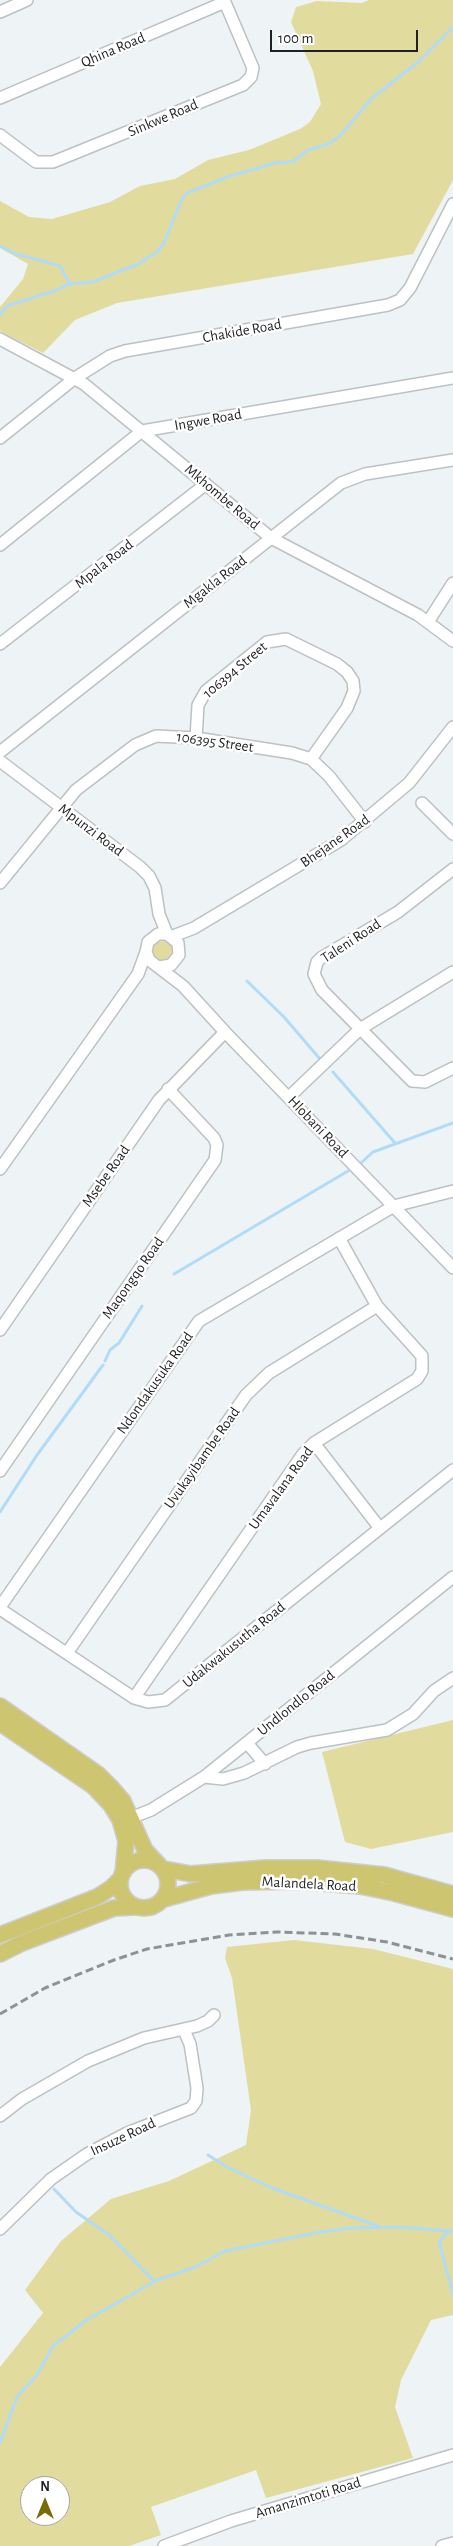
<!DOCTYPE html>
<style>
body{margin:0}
#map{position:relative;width:453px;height:2546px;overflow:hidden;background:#eef3f6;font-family:"Alegreya Sans",sans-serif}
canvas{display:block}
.north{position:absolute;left:20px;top:2476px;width:50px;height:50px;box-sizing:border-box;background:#fff;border:1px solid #a5a6a7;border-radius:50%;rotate:0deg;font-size:14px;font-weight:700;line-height:20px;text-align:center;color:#1f2122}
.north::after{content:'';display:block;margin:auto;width:18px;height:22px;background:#776c07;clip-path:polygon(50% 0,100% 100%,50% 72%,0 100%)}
.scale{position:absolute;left:270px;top:30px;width:148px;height:22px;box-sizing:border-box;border:2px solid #1f2122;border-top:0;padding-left:6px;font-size:15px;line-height:18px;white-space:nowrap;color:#1f2122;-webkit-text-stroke:4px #fff;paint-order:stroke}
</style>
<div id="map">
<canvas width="453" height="2546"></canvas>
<div class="north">N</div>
<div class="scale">100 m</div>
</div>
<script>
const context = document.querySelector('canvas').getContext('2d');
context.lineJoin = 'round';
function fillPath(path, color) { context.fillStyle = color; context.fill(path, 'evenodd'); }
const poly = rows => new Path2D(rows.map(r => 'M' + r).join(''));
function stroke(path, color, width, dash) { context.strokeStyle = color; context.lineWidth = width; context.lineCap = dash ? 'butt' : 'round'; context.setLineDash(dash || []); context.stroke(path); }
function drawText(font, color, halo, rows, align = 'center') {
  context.font = font + ' "Alegreya Sans",sans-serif'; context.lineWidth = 5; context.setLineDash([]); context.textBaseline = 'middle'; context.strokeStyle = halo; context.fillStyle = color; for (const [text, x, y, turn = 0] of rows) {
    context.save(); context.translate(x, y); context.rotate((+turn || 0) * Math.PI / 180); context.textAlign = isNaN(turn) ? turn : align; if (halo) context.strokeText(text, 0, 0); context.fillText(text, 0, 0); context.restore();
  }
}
fillPath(poly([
 [369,0,453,0,453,180,413,254,117,303,75,320,43,353,0,331,0,307,23,279,28,264,0,248,0,201,29,217,52,219,110,202,140,186,175,179,208,160,249,150,300,129,310,122,321,104,313,71,291,22,296,7,317,1,362,3],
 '153 951a10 10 0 1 1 20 0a10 10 0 1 1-20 0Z',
 [453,1720,453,1832,371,1849,345,1842,322,1752],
 [294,1940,373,1949,453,1969,453,2315,431,2320,401,2380,395,2407,413,2458,266,2498,256,2470,151,2507,161,2535,129,2546,0,2546,0,2367,43,2313,25,2290,61,2241,111,2199,169,2181,246,2145,251,2110,232,1978,225,1958,227,1947],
 [30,2486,60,2486,60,2516,30,2516]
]), '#e2db9e');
stroke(poly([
 [0,246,16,254,60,266,70,284,92,282,138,264,157,252,163,245,182,199,187,193,227,177,278,162,283,163,294,161,308,150,328,144,339,137,372,98,418,62,453,27],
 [0,315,7,306,57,290,70,284],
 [247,981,284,1017,320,1059],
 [333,1072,395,1143],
 [362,1162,373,1152,453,1123],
 [174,1274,348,1171],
 [105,1361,110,1350,119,1343,142,1306],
 [0,1512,37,1455,103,1365],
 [208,2155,227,2167,272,2188,378,2226],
 [54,2189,76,2212,109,2235,154,2281],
 [449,2231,439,2242,453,2294],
 [0,2443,17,2397,37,2375,53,2346,85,2321,157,2280,193,2268,225,2251,315,2233,351,2228,397,2227,453,2231]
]), '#b0dcf7', 3);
const minor = poly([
 [0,12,27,0],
 [0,98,225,2],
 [0,135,36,162,53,162,243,85,251,77,253,68,224,0],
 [0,339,84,384,271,538,418,615,453,641],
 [0,438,75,378,110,356,125,351,388,305,400,300,410,288,453,204],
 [0,545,142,431,453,378],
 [428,622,453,583],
 [0,644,206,484],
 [196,738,198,705,206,691,267,642,286,639,337,664,347,672,353,681,354,691,347,708,311,759],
 [0,752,341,483,365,474,453,460],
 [0,761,140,867,149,876,155,888,159,914,167,934],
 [422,803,453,834],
 [453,869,398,912,321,958,317,962,314,974,322,990,412,1081,425,1082,453,1068],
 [0,883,76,790,135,745,156,736,196,738,292,753,311,759,329,776,365,822],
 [173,936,194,928,341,840,409,783,453,727],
 [159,967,171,965,179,955,178,943,167,934,158,934,148,942,146,952,149,960,183,986,225,1032,453,1268],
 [289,1097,360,1029,453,972],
 [0,1169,138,974,146,952],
 [0,1330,159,1100,225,1032],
 [314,1443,379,1527],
 [0,1471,215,1160,217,1145,214,1138,168,1089],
 [0,1607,199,1321,394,1206,453,1191],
 [0,1609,134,1698,148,1702,165,1700,453,1470],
 [67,1653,246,1395,269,1373,377,1306],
 [134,1698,303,1454,314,1443,417,1379,422,1371,422,1356,377,1306,339,1238],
 [247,1743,265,1764],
 [204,1777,223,1779,244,1773,297,1747,311,1743,387,1730,413,1714,434,1691,453,1678],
 [125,1820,151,1810,204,1777,453,1577],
 [0,2116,22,2099,88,2061,144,2038,197,2026,208,2021,214,2015],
 [0,2229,51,2179,87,2154,127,2133,191,2108,196,2101,197,2088,190,2044,184,2030],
 [164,2546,231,2521,453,2455],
 [442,2546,453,2543]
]);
const major = poly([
 [0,1706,99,1775,110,1786,123,1801,145,1850,159,1865],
 [0,1723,93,1786,111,1805,120,1820,126,1841,123,1873],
 '120 1884a24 24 0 1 1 48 0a24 24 0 1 1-48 0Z',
 [164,1869,191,1874,265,1868,317,1868,384,1875,453,1894],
 [164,1899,211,1886,243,1882,297,1881,360,1886,394,1893,453,1909],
 [0,1935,97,1897,111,1888,121,1878],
 [0,1954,22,1943,114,1908,134,1907]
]);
stroke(minor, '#bcc1c4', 14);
stroke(major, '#cecece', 18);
stroke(minor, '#fff', 11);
stroke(major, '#cec570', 15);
stroke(poly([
 [0,2014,45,1988,114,1960,147,1949,229,1935,277,1932,335,1934,387,1942,453,1959]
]), '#8e9294', 3, [8, 4]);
drawText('15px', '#1f2122', '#fff', [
 ["Qhina Road",113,50,-23],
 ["Sinkwe Road",163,118,-23],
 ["Chakide Road",242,331,-10],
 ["Ingwe Road",208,420,-10],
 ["Mkhombe Road",222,497,40],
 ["Mpala Road",104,564,-38],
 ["Mgakla Road",215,582,-38],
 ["106394 Street",235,670,-40],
 ["106395 Street",215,742,8],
 ["Mpunzi Road",91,830,37],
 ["Bhejane Road",335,841,-35],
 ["Taleni Road",351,941,-33],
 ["Hlobani Road",318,1127,46],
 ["Msebe Road",106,1176,-55],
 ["Maqongqo Road",133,1278,-55],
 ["Ndondakusuka Road",155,1383,-55],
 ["Uvukayibambe Road",202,1458,-55],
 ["Umavalana Road",281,1488,-54],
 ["Udakwakusutha Road",234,1645,-39],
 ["Undlondlo Road",296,1703,-39],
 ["Malandela Road",309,1884,3],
 ["Insuze Road",123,2137,-25],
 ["Amanzimtoti Road",308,2498,-17]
]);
</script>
